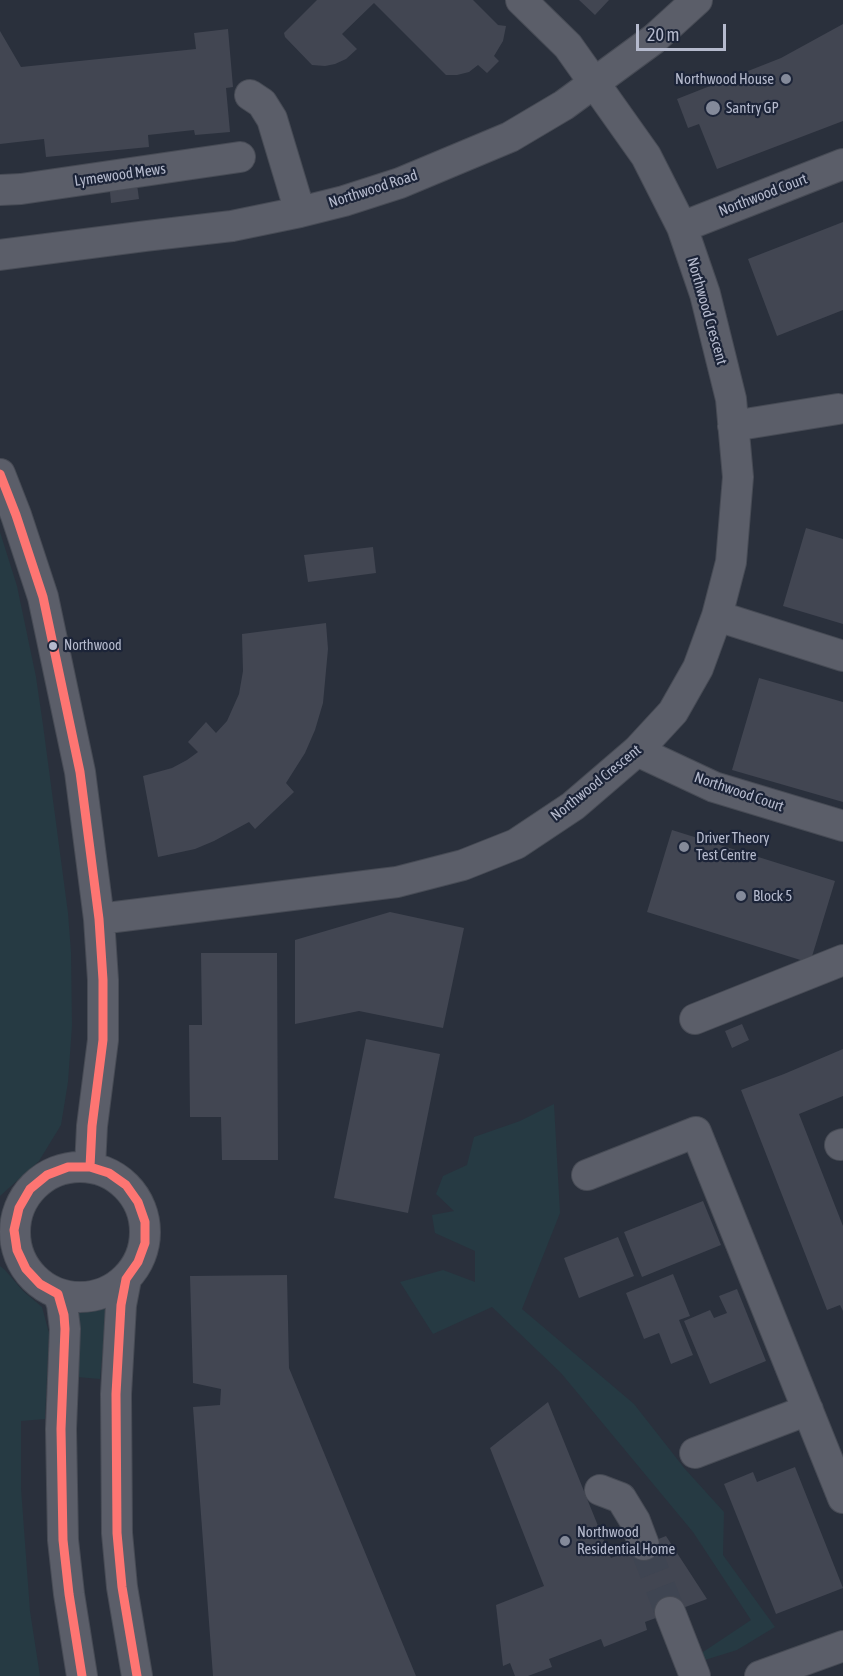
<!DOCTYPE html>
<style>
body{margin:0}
#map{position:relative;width:843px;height:1676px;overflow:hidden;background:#2a303c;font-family:"Asap Condensed",sans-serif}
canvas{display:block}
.scale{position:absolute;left:636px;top:24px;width:90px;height:27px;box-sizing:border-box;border:3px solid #b5bacd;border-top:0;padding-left:8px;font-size:18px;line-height:21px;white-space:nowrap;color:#b5bacd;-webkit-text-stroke:4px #1c2438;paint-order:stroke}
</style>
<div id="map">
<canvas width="843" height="1676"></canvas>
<div class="scale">20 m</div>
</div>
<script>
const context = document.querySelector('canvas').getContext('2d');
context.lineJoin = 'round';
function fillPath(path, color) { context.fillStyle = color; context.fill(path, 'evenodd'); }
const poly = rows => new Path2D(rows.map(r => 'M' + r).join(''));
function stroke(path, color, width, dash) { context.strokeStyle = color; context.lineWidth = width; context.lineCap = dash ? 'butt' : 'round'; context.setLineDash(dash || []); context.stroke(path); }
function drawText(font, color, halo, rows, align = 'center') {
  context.font = font + ' "Asap Condensed",sans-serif'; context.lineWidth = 4.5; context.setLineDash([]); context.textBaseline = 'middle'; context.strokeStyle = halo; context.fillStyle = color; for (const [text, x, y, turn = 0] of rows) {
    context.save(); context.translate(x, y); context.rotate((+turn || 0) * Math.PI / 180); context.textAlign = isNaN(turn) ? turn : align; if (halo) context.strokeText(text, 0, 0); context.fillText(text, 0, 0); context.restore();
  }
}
fillPath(poly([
 [0,532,17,586,36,677,43,725,68,913,71,952,72,1026,68,1082,61,1125,39,1161,0,1196],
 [554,1104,560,1213,522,1309,634,1404,685,1469,724,1512,723,1555,775,1627,737,1650,679,1668,751,1620,693,1532,561,1373,492,1307,433,1334,400,1282,443,1270,475,1282,475,1251,435,1233,432,1215,454,1211,436,1194,443,1176,467,1165,474,1137,520,1121],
 [0,1266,5,1270,23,1291,42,1307,49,1333,45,1419,21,1421,21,1488,30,1611,40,1676,0,1676],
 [107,1304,100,1379,77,1377,78,1312,98,1309]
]), '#263a43');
fillPath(poly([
 [317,0,473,0,498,25,506,26,503,41,494,56,499,61,487,73,478,65,469,72,457,75,446,75,374,3,342,34,357,49,346,59,335,64,325,66,312,65,285,37,284,33],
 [579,0,609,0,595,15],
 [843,24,843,121,717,169,699,124,688,128,677,99,781,58],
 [228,29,233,87,226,88,230,132,195,135,194,130,148,135,149,147,46,157,44,139,0,144,0,31,21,67,196,49,194,33],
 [136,177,139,199,111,203,109,181],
 [843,222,843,310,777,336,748,259],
 [806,528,843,539,843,624,783,606],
 [373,547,376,573,308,582,304,555],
 [326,623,328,649,323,703,315,730,305,753,286,783,294,792,255,829,249,822,214,841,195,849,158,857,143,776,172,768,187,760,198,752,188,742,206,722,216,733,227,721,239,694,243,671,242,634],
 [759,678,843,702,843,802,732,770],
 [672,830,835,881,810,963,647,912],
 [390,912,464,928,443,1028,359,1011,295,1024,295,940],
 [201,953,277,953,278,1160,222,1160,221,1117,190,1117,189,1025,202,1025],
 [742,1024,749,1040,732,1048,725,1031],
 [366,1039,440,1054,408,1213,334,1198],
 [843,1049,843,1096,799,1114,843,1226,843,1311,840,1305,827,1310,741,1090,784,1074],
 [703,1201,721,1245,642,1277,624,1232],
 [618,1237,634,1276,579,1298,564,1258],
 [673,1274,690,1316,679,1320,693,1355,671,1364,659,1333,644,1339,626,1293],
 [287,1275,289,1368,416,1676,213,1676,193,1407,220,1405,221,1389,193,1383,190,1276],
 [737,1289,766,1361,710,1384,684,1321,710,1310,714,1318,727,1313,719,1296],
 [548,1402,611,1558,666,1536,707,1599,645,1622,647,1630,604,1647,601,1639,549,1659,552,1667,528,1676,515,1676,510,1663,503,1666,496,1605,544,1586,490,1448],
 [795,1467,843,1588,776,1614,724,1484,753,1472,757,1482]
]), '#424652');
stroke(poly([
 [644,1545,670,1612]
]), '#3f4552', 30, [30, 15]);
const minor = poly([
 [250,95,262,103,272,119,300,212],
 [0,190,21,189,240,157],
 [682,227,843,164],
 [0,255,146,236,232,226,300,212,344,201,400,183,510,137,564,105,654,39,697,0],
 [733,426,838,409],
 [0,474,16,515,43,597,80,772,99,919,103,980,103,1040,92,1126,90,1167],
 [717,616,843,656],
 [637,751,714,787,843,826],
 [99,919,397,882,463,865,516,844,573,806,637,751,673,712,698,668,717,616,731,562,738,477,731,399,705,294,682,227,646,156,568,46,521,0],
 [695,1019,843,960],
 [840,1145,843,1144],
 '15 1232a65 65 0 1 1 130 0a65 65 0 1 1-130 0Z',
 [587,1175,696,1132,843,1498],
 [126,1279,121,1305,116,1394,117,1533,122,1587,137,1676],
 [58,1294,62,1304,65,1329,61,1429,63,1540,69,1594,82,1676],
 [695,1453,808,1410],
 [600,1490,621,1498,635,1521,644,1545],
 [670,1612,695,1676],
 [760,1676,843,1646]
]);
stroke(minor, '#474b55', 32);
stroke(minor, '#5b5e69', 30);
stroke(poly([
 [0,474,16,515,43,597,80,772,99,919,103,980,103,1040,92,1126,90,1167],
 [82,1676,69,1594,63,1540,61,1429,65,1329,64,1315,58,1294,40,1284,26,1269,17,1250,14,1230,19,1208,30,1189,47,1175,68,1167,90,1167,109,1173,126,1185,138,1202,145,1222,145,1243,138,1262,126,1279,121,1305,116,1394,117,1533,122,1587,137,1676]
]), '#fe7572', 9);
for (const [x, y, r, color] of [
 [786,79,6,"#848a9a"],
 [713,108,8,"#848a9a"],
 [53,646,5,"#b5bacd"],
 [684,847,6,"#848a9a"],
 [741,896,6,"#848a9a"],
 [565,1541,6,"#848a9a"]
]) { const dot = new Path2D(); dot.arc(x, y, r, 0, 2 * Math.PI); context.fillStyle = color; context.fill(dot); stroke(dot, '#1c2438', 2); }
drawText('14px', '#b5bacd', '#1c2438', [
 ["Northwood",64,646]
], 'left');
drawText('15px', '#b5bacd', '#1c2438', [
 ["Northwood House",774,79,"right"],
 ["Santry GP",726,108],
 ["Driver Theory",696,838],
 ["Test Centre",696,855],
 ["Block 5",753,896],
 ["Northwood",577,1532],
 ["Residential Home",577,1549]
], 'left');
drawText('15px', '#b5bacd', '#1c2438', [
 ["Lymewood Mews",120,175,-8],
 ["Northwood Road",373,189,-18],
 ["Northwood Court",763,195,-21],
 ["Northwood Crescent",707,311,74],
 ["Northwood Crescent",596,783,-39],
 ["Northwood Court",739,792,19]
]);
</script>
